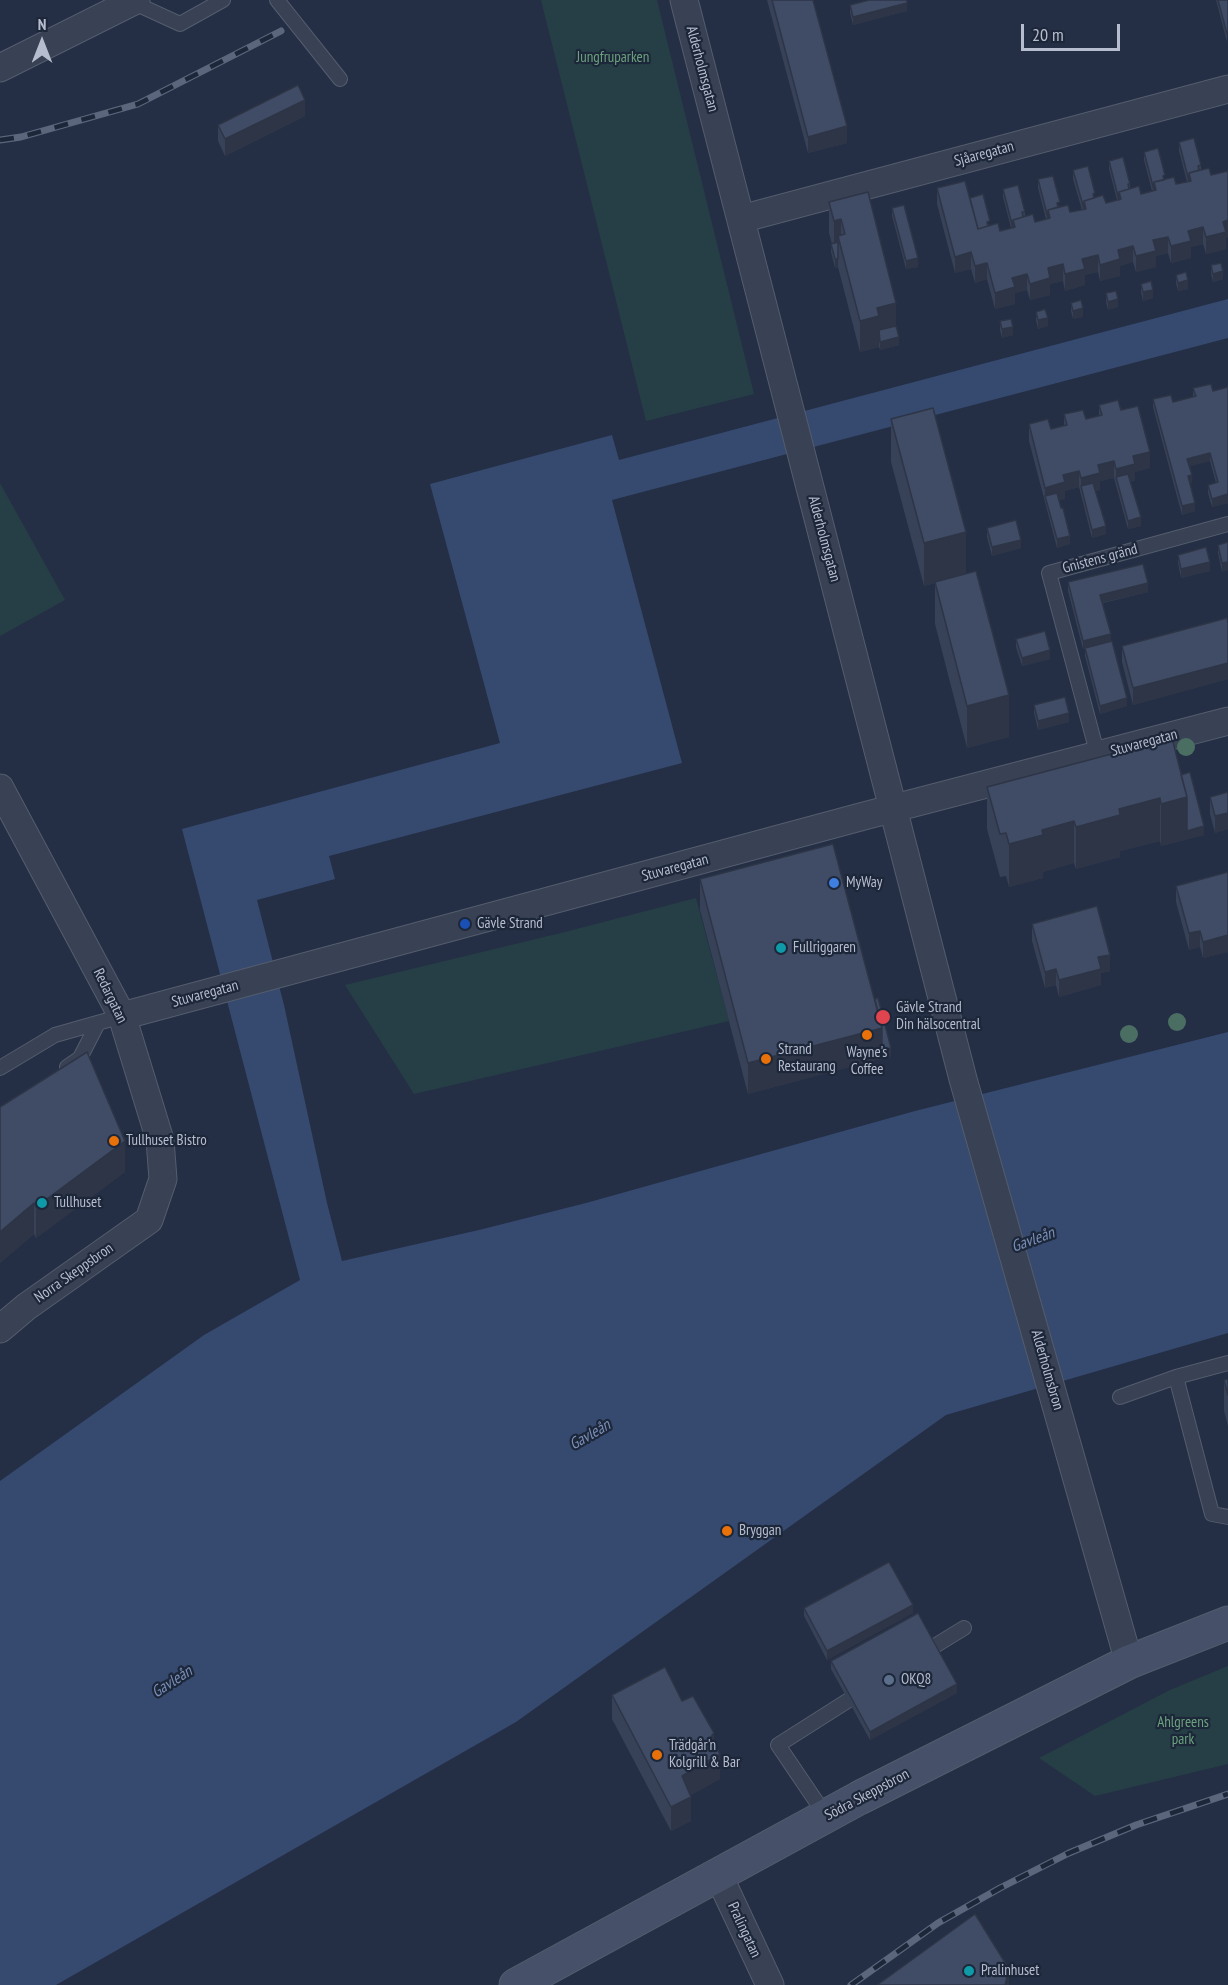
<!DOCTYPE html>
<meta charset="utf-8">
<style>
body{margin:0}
#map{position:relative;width:1228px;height:1985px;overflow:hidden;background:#242f45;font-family:"PT Sans Narrow",sans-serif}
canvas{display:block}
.north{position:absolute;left:12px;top:12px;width:60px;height:60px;-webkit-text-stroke:4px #1d273a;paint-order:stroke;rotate:0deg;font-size:16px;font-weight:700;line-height:24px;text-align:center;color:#b6bdce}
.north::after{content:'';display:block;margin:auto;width:21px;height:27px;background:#b6bdce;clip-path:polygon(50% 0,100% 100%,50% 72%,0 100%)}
.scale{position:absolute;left:1021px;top:24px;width:99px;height:27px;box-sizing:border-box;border:3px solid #b6bdce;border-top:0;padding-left:8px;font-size:18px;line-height:21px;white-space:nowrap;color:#b6bdce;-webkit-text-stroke:4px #1d273a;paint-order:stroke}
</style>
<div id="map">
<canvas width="1228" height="1985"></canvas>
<div class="north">N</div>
<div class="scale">20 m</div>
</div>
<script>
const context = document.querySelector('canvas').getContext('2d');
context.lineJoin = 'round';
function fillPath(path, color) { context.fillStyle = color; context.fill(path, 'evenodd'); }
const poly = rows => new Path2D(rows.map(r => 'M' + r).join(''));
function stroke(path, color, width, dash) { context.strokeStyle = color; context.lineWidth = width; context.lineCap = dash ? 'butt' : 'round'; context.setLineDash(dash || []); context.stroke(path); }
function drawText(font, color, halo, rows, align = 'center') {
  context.font = font + ' "PT Sans Narrow",sans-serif'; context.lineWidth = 4.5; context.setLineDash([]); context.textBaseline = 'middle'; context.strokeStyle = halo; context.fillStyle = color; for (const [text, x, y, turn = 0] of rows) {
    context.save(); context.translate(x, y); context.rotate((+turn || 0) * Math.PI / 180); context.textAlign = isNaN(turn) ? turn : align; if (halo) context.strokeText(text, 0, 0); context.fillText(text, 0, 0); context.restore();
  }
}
fillPath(poly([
 [541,0,657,0,754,394,646,421],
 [0,483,65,600,0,636],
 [696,898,729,1021,414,1094,345,985,565,932],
 [1228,1666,1228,1764,1095,1796,1039,1758,1170,1690]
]), '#263f46');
fillPath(poly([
 [1228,299,1228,338,612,500,682,763,329,856,335,879,257,900,284,1005,327,1203,342,1261,479,1230,586,1203,915,1111,1228,1032,1228,1333,946,1415,516,1722,56,1985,0,1985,0,1481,204,1335,300,1280,182,829,500,743,430,484,612,435,619,460]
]), '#36496e');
const lane = poly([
 [277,0,340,79],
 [132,2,180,24,223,0],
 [1098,756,1049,573,1228,524],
 [67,1067,80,1058,98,1023],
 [0,1068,55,1035,122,1016],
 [1176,1377,1212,1514,1228,1517],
 [1120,1397,1176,1377,1228,1363],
 [920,1655,964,1628],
 [826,1816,778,1745,863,1691]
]);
const street = poly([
 [684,0,963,1079,1129,1662],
 [0,68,136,0],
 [741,219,1228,89],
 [0,788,122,1016,160,1140,163,1179,149,1220,26,1307,0,1329],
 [122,1016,864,816,1228,721],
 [718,1874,770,1985]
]);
const secondary = poly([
 [516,1985,859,1798,1129,1662,1228,1623]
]);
stroke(lane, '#545d6e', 16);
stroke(street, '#545d6e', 29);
stroke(secondary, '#545d6e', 35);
stroke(lane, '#394254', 14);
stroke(street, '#394254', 27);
stroke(secondary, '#465068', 33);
const rail = poly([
 [0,140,21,137,138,104,281,31],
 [851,1985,938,1923,1000,1888,1069,1853,1136,1825,1228,1794]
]);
stroke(rail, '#5b657b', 7);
stroke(rail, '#1d273a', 4.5, [14]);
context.fillStyle = '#4b6e63';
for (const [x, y] of [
 [1186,747],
 [1177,1022],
 [1129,1034]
]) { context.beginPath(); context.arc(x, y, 9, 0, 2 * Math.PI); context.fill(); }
fillPath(poly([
 [767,0,813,0,847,143,808,153],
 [1216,0,1228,0,1227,42],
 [850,5,907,11,853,25,850,13],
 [305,116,225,156,218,141,218,125],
 [1179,142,1201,165,1201,170,1211,175,1228,172,1228,237,1226,238,1226,249,1206,254,1203,244,1191,247,1191,258,1171,263,1168,253,1156,256,1156,267,1136,272,1133,262,1120,266,1120,276,1100,281,1098,272,1085,275,1085,285,1065,291,1063,281,1050,284,1050,295,1030,300,1027,290,1015,293,1015,304,995,309,987,279,975,283,971,269,955,273,937,204,937,188,970,198,990,226,1000,231,1011,228,1003,197,1003,189,1025,212,1025,216,1035,222,1046,219,1038,188,1038,179,1060,207,1070,212,1082,210,1073,179,1073,170,1095,198,1106,203,1117,200,1109,169,1109,161,1130,184,1130,188,1141,194,1152,191,1144,160,1144,152,1165,179,1176,184,1187,182,1179,151],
 [868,192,896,326,899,345,880,350,879,347,860,352,838,267,835,268,831,252,831,244,832,244,829,233,829,202],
 [892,208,918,267,906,269,892,216],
 [1211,265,1223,279,1213,282,1211,274],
 [1176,275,1188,289,1178,291,1176,283],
 [1141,284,1153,298,1143,301,1141,292],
 [1106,293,1118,307,1108,310,1106,302],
 [1071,303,1083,317,1073,319,1071,311],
 [1036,312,1048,326,1038,329,1036,320],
 [1000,321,1013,335,1002,338,1000,330],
 [1228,387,1228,503,1212,507,1208,493,1208,485,1216,483,1210,461,1190,466,1192,483,1190,483,1195,511,1182,515,1153,407,1153,399,1173,402,1193,397,1193,388,1213,391],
 [1099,405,1121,410,1150,468,1135,472,1135,480,1130,482,1141,526,1128,529,1114,478,1100,481,1100,490,1095,491,1106,534,1092,538,1079,487,1065,491,1065,499,1059,500,1070,544,1057,548,1029,441,1029,424,1051,429,1064,425,1064,414,1086,419,1099,416],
 [891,419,966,573,1009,737,967,748,935,624,935,583,924,586,891,462],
 [987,528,1021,548,992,556,987,537],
 [1228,542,1222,572,1218,553,1218,545],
 [1178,555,1210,571,1181,578,1178,563],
 [1068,582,1148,592,1103,603,1111,641,1127,706,1100,714,1085,656,1085,649,1083,649,1068,591],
 [1228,623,1228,679,1133,705,1122,662,1122,646],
 [1016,639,1050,659,1022,666,1016,647],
 [1034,705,1069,722,1038,730,1034,713],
 [1181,775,1204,835,1161,846,1160,841,1120,851,1120,857,1076,869,1074,863,1043,872,1043,878,1009,887,1006,876,1000,877,987,829,987,787],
 [1228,792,1228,829,1215,833,1210,814,1210,797],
 [1228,872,1228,952,1203,958,1200,947,1189,950,1176,902,1176,886],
 [700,879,891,1056,748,1094,700,910],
 [1032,924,1110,971,1101,973,1101,985,1059,997,1056,985,1045,988,1032,941],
 [0,1107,125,1172,36,1238,34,1234,0,1263],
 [1228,1379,1228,1426,1224,1411,1224,1380],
 [804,1608,913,1613,827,1660,804,1616],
 [831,1661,957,1693,870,1740,831,1669],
 [612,1695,714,1745,720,1779,691,1795,691,1821,671,1831,612,1719]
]), '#374157');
fillPath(poly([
 [907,3,907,11,853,25,853,17],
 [305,100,305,116,225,156,225,139],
 [847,126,847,143,808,153,808,137],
 [841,219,841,250,838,236,838,251,834,252,834,221],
 [1228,220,1228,237,1226,238,1226,249,1206,254,1206,237,1223,222],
 [1203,227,1203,244,1191,247,1191,258,1171,263,1171,246,1188,231],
 [1168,237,1168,253,1156,256,1156,267,1136,272,1136,256,1153,240],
 [1133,246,1133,262,1120,266,1120,276,1100,281,1100,265,1118,250],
 [971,252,971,269,955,273,955,257],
 [1098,255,1098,272,1085,275,1085,285,1065,291,1065,274,1082,259],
 [918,258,918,267,906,269,906,261],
 [835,259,838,259,838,267,835,268],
 [987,263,987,279,975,283,975,266],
 [1063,264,1063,281,1050,284,1050,295,1030,300,1030,284,1048,268],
 [1223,271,1223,279,1213,282,1213,274],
 [1027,274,1027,290,1015,293,1015,304,995,309,995,293,1012,278],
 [1188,280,1188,289,1178,291,1178,283],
 [1153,290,1153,298,1143,301,1143,292],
 [1118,299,1118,307,1108,310,1108,302],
 [896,303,896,334,879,338,879,347,860,352,860,321,877,308],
 [1083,308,1083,317,1073,319,1073,311],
 [1048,318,1048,326,1038,329,1038,320],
 [1013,327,1013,335,1002,338,1002,329],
 [899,337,899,345,880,350,880,342],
 [1150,452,1150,468,1135,472,1135,480,1118,485,1116,477,1116,469,1133,456],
 [1210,453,1210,461,1187,467,1187,459],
 [1114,461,1114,478,1100,481,1100,490,1083,494,1081,486,1081,478,1098,465],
 [1079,471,1079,487,1065,491,1065,499,1048,504,1045,496,1045,504,1045,488,1063,475],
 [1192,475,1192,483,1188,484,1188,476],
 [1228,494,1228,503,1212,507,1212,499],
 [1195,503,1195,511,1182,515,1182,506],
 [1141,517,1141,526,1128,529,1128,521],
 [1106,526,1106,534,1092,538,1092,530],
 [966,532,966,575,924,586,924,543],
 [1070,536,1070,544,1057,548,1057,539],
 [1021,540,1021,548,992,556,992,547],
 [1210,562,1210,571,1181,578,1181,569],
 [1228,562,1228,570,1222,572,1222,563],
 [1148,583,1148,592,1100,603,1100,595],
 [1111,634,1111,642,1083,649,1083,641],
 [1050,650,1050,659,1022,666,1022,658],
 [1228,663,1228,679,1133,705,1133,688],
 [1009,695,1009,737,967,748,967,706],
 [1127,698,1127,706,1100,714,1100,706],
 [1069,713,1069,722,1038,730,1038,721],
 [1187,797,1204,826,1204,835,1161,846,1161,804],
 [1160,798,1160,841,1120,851,1120,857,1076,869,1076,827,1119,809],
 [1228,813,1228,829,1215,833,1215,816],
 [1074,821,1074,863,1043,872,1043,878,1009,887,1009,844,1042,830],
 [1200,931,1200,947,1189,950,1189,933],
 [1228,935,1228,952,1203,958,1203,942],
 [1110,955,1110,971,1101,973,1101,985,1059,997,1059,980,1098,957],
 [1056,969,1056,985,1045,988,1045,972],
 [882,1028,891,1048,891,1056,748,1094,748,1063],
 [125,1141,125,1172,36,1238,36,1207],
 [34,1203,34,1234,0,1263,0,1232],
 [913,1605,913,1613,827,1660,827,1651],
 [957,1684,957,1693,870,1740,870,1732],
 [714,1733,714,1757,720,1754,720,1779,682,1800,682,1776],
 [691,1797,691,1821,671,1831,671,1807],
 [1009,1969,1009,1985,1005,1985]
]), '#2d3547');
const building = poly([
 [772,0,813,0,847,126,808,137,772,0],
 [869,0,907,0,907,3,853,17,850,5,869,0],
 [1218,0,1228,0,1228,34,1227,34,1218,0],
 [298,85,305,100,225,139,218,125,298,85],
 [1194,138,1201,165,1198,166,1199,170,1189,173,1189,181,1179,142,1194,138],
 [1158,148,1165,175,1163,176,1164,180,1154,182,1154,190,1144,152,1158,148],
 [1123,157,1130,184,1128,184,1129,189,1119,192,1119,200,1109,161,1123,157],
 [1088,166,1095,193,1093,194,1094,198,1084,201,1084,209,1073,170,1088,166],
 [1209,168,1211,175,1228,171,1228,220,1223,222,1226,232,1206,237,1203,227,1188,231,1191,241,1171,246,1168,237,1153,240,1156,251,1136,256,1133,246,1118,250,1120,259,1100,265,1098,255,1082,259,1085,269,1065,274,1063,264,1048,268,1050,278,1030,284,1027,274,1012,278,1015,287,995,293,987,263,975,266,971,252,955,257,937,188,965,181,978,229,998,223,1000,231,1015,227,1013,220,1033,214,1035,222,1050,218,1048,210,1068,205,1070,212,1086,209,1084,201,1103,195,1106,203,1121,199,1119,192,1139,186,1141,194,1156,190,1154,182,1174,177,1176,184,1191,181,1189,173,1209,168],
 [1053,176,1060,202,1057,203,1058,207,1048,210,1048,218,1038,179,1053,176],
 [1018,185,1025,212,1022,212,1023,217,1013,220,1013,228,1003,189,1018,185],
 [868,192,896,303,877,308,879,316,860,321,838,236,845,234,841,219,834,221,829,202,868,192],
 [983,194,990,221,987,222,988,226,978,229,970,198,983,194],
 [904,205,918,258,906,261,892,208,904,205],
 [838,242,838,259,835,259,831,244,838,242],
 [1221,263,1223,271,1213,274,1211,265,1221,263],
 [1186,272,1188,280,1178,283,1176,275,1186,272],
 [1151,281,1153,290,1143,292,1141,284,1151,281],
 [1116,291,1118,299,1108,302,1106,293,1116,291],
 [1081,300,1083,308,1073,311,1071,303,1081,300],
 [1045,309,1048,318,1038,320,1036,312,1045,309],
 [1011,319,1013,327,1002,329,1000,321,1011,319],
 [896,326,899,337,880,342,879,330,896,326],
 [1211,384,1213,391,1228,387,1228,494,1212,499,1208,485,1218,482,1210,453,1187,459,1192,475,1188,476,1195,503,1182,506,1153,399,1171,395,1173,402,1196,396,1193,388,1211,384],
 [1118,400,1121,410,1138,406,1150,452,1133,456,1135,464,1116,469,1114,461,1098,465,1100,473,1081,478,1079,471,1063,475,1065,482,1045,488,1029,424,1048,419,1051,429,1067,425,1064,414,1083,410,1086,419,1102,415,1099,405,1118,400],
 [933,408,966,532,924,543,891,419,933,408],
 [1128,474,1141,517,1128,521,1116,477,1128,474],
 [1093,483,1106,526,1092,530,1081,486,1093,483],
 [1057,493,1061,508,1063,508,1070,536,1057,539,1045,496,1057,493],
 [1016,520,1021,540,992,547,987,528,1016,520],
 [1228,542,1228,562,1222,563,1218,545,1228,542],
 [1206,547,1210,562,1181,569,1178,555,1206,547],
 [1143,564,1148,583,1100,595,1111,634,1083,641,1068,582,1143,564],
 [976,571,1009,695,967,706,935,582,976,571],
 [1227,618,1228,623,1228,663,1133,688,1122,646,1227,618],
 [1045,631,1050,650,1022,658,1016,639,1045,631],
 [1112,641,1127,698,1100,706,1085,648,1112,641],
 [1065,697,1069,713,1038,721,1034,705,1065,697],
 [1172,738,1187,797,1161,804,1160,798,1119,809,1120,815,1076,827,1074,821,1042,830,1043,835,1009,844,1006,833,1000,834,987,787,1172,738],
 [1190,772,1204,826,1187,831,1187,797,1181,775,1190,772],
 [1228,792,1228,813,1215,816,1210,797,1228,792],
 [833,844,882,1028,748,1063,700,879,833,844],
 [1228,872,1228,935,1203,942,1200,931,1189,933,1176,886,1228,872],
 [1097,906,1110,955,1098,957,1101,969,1059,980,1056,969,1045,972,1032,924,1097,906],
 [878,998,891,1048,882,1050,882,1028,875,999,878,998],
 [87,1052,125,1141,36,1207,34,1203,0,1232,0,1107,87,1052],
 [1228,1379,1228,1395,1224,1380,1228,1379],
 [889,1562,913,1605,827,1651,804,1608,889,1562],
 [918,1613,957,1684,870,1732,831,1661,918,1613],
 [665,1667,682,1701,693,1696,714,1733,710,1738,720,1754,682,1776,691,1797,671,1807,612,1695,665,1667],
 [975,1914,1009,1969,1005,1985,877,1985,975,1914]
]);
fillPath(building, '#404c65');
stroke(building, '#2d3547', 1.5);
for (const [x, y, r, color] of [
 [834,883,6,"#3f7fe0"],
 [465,924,6,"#1a4fb4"],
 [781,948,6,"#0f9aa8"],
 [883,1017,8,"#e0444e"],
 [867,1035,6,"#e8710a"],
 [766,1059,6,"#e8710a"],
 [114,1141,6,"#e8710a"],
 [42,1203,6,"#0f9aa8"],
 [727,1531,6,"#e8710a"],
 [889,1680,6,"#5c6f8a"],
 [657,1755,6,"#e8710a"],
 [969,1971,6,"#0f9aa8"]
]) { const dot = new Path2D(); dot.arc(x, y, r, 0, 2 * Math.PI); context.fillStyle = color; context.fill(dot); stroke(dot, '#1d273a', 2); }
drawText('15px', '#6ba17c', '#1d273a', [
 ["Jungfruparken",613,58],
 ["Ahlgreens",1183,1723],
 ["park",1183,1740]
]);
drawText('15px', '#b6bdce', '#1d273a', [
 ["Alderholmsgatan",702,69,75],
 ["Sjåaregatan",984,154,-15],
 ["Alderholmsgatan",824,539,75],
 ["Gnistens gränd",1100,559,-15],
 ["Stuvaregatan",1144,743,-15],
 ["Stuvaregatan",675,868,-15],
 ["Stuvaregatan",205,994,-15],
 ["Redargatan",110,996,64],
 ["Norra Skeppsbron",74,1273,-35],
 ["Alderholmsbron",1047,1370,74],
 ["Södra Skeppsbron",867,1795,-28],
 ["Pralingatan",744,1930,65]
]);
drawText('15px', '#b6bdce', '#1d273a', [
 ["MyWay",846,883],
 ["Gävle Strand",477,924],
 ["Fullriggaren",793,948],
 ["Gävle Strand",896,1008],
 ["Din hälsocentral",896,1025],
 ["Strand",778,1050],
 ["Restaurang",778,1067],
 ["Wayne's",867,1053,"center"],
 ["Coffee",867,1070,"center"],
 ["Tullhuset Bistro",126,1141],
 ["Tullhuset",54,1203],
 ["Bryggan",739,1531],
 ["OKQ8",901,1680],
 ["Trädgår'n",669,1746],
 ["Kolgrill & Bar",669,1763],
 ["Pralinhuset",981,1971]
], 'left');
drawText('italic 16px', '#7b8fb8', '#1d273a', [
 ["Gavleån",1033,1240,-20],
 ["Gavleån",590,1435,-30],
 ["Gavleån",172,1682,-33]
]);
</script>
